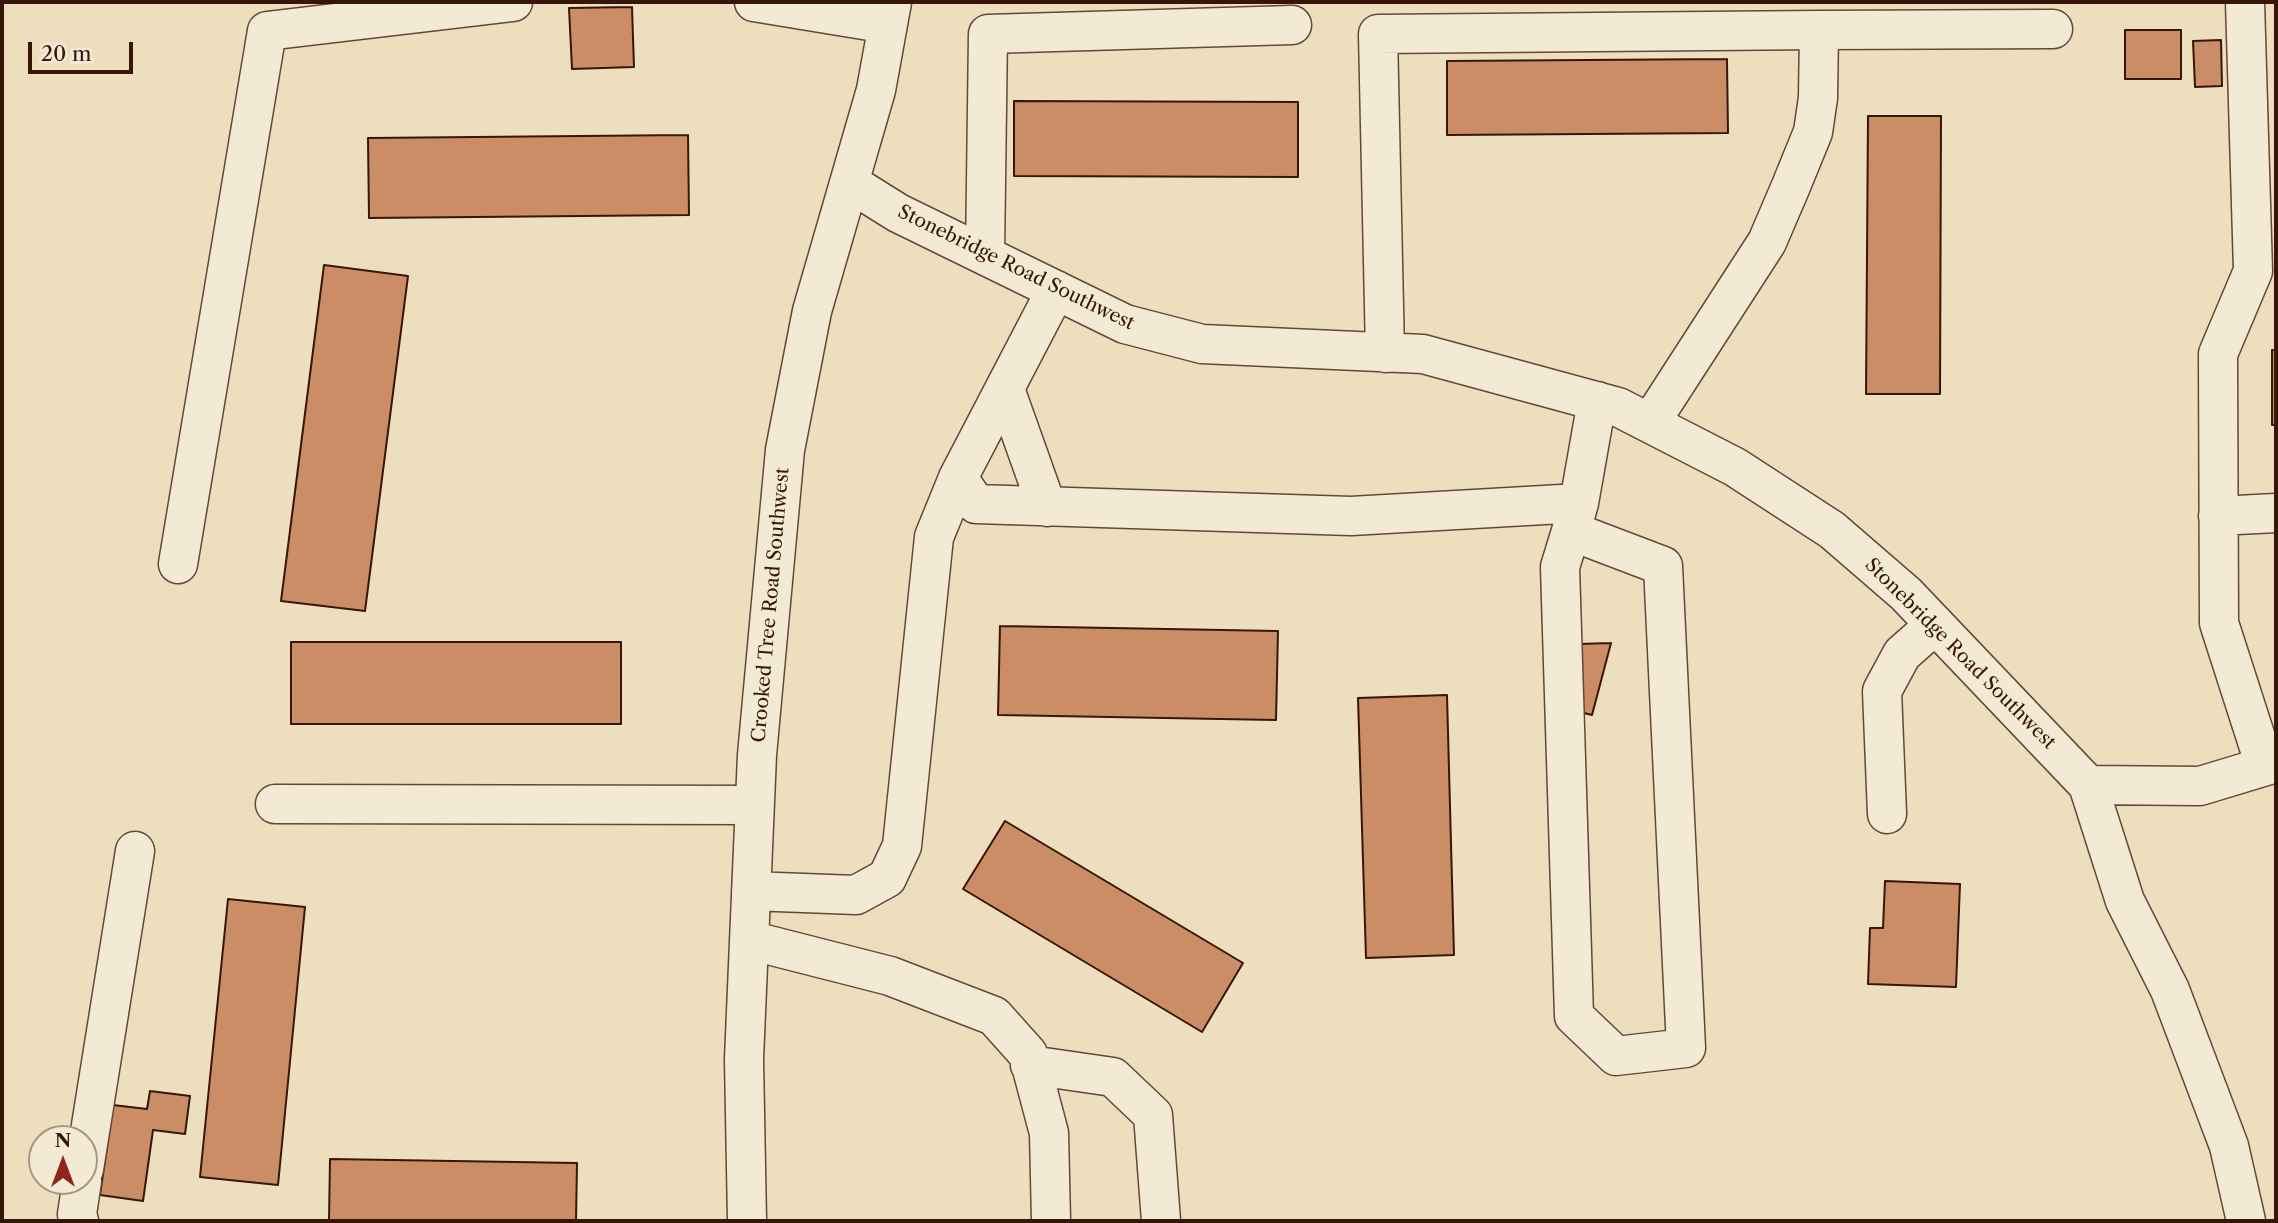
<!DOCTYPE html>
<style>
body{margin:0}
#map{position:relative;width:2278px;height:1223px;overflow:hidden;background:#eddfbe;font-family:"Libre Caslon Text",serif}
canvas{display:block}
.frame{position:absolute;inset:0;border:4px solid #371609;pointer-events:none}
.north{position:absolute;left:28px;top:1125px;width:70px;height:70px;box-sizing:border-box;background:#f3ead5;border:2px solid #a89583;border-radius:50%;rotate:0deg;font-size:19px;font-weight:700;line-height:28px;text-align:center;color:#371609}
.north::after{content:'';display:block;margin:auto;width:24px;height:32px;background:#8f2418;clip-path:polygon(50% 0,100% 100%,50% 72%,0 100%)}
.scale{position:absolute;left:28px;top:42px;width:105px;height:32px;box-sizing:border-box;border:4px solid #371609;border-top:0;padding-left:9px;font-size:21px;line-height:24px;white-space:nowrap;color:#371609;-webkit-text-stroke:5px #f3ead5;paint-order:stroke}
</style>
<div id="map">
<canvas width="2278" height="1223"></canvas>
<div class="frame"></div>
<div class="north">N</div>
<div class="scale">20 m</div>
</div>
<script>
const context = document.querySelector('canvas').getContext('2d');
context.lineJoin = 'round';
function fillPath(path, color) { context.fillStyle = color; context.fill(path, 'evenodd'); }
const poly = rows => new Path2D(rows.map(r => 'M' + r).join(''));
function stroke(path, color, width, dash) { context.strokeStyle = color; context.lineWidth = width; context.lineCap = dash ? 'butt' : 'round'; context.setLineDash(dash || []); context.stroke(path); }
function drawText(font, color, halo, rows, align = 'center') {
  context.font = font + ' "Libre Caslon Text",serif'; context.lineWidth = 6; context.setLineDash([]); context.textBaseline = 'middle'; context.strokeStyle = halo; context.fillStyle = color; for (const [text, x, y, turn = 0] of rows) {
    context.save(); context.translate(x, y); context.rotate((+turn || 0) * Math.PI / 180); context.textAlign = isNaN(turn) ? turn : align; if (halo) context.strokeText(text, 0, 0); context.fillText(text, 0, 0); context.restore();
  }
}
const building = poly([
 [632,7,634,67,572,69,569,8,632,7],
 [2125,30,2181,30,2181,79,2125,79,2125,30],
 [2221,40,2222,86,2195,87,2193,41,2221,40],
 [1727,59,1728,133,1447,135,1447,61,1727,59],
 [1014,101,1298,102,1298,177,1014,176,1014,101],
 [1868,116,1941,116,1940,394,1866,394,1868,116],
 [688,135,689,215,369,218,368,138,688,135],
 [324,265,408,276,365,611,281,601,324,265],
 [2272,350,2276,350,2276,425,2272,425,2272,350],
 [1000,626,1278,631,1276,720,998,715,1000,626],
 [291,642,621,642,621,724,291,724,291,642],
 [1611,643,1592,715,1572,710,1578,644,1611,643],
 [1447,695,1454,955,1366,958,1358,698,1447,695],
 [1005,821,1243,963,1202,1032,963,889,1005,821],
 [1885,881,1960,884,1956,987,1868,984,1870,928,1883,928,1885,881],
 [228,899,305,907,278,1185,200,1177,228,899],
 [150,1091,190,1096,185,1134,153,1130,143,1201,100,1195,113,1105,147,1109,150,1091],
 [330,1159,577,1163,576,1221,329,1221,330,1159]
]);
fillPath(building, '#cb8d66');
stroke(building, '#371609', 2);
const minor = poly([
 [754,2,888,24],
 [2245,2,2253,271,2218,354,2219,623,2265,766],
 [850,183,898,213,1125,324,1202,344,1423,354,1618,407,1735,467,1832,530,1906,594,2088,785,2125,901,2170,990,2229,1146,2246,1221],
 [985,255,988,34,1292,25],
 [1056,290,958,478,976,504,1351,516,1579,503],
 [1385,353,1378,34,1819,30],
 [1005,389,1047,507],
 [1650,423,1767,242,1791,186,1813,132,1818,98,1819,30,2053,29],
 [2218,516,2276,513],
 [1571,531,1663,566,1686,1048,1616,1056,1574,1016,1560,567,1571,531,1579,503,1597,401],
 [178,564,267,31,513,2],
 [2088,785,2200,786,2276,763],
 [275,804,754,805],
 [1887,814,1882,691,1902,654,1935,625],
 [751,891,856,895,887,878,902,846,934,537,958,478],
 [749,940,890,976,994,1016,1028,1054,1049,1133,1051,1221],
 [1030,1065,1113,1077,1153,1115,1161,1221],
 [84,1169,135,851],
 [79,1221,77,1214,82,1181],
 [747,1221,744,1059,757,755,785,450,812,311,876,90,892,2]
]);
stroke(minor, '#644836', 41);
stroke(minor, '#f3ead5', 38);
drawText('19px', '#371609', '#f3ead5', [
 ["Stonebridge Road Southwest",1016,268,26],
 ["Crooked Tree Road Southwest",771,605,-85],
 ["Stonebridge Road Southwest",1960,654,45]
]);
</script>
